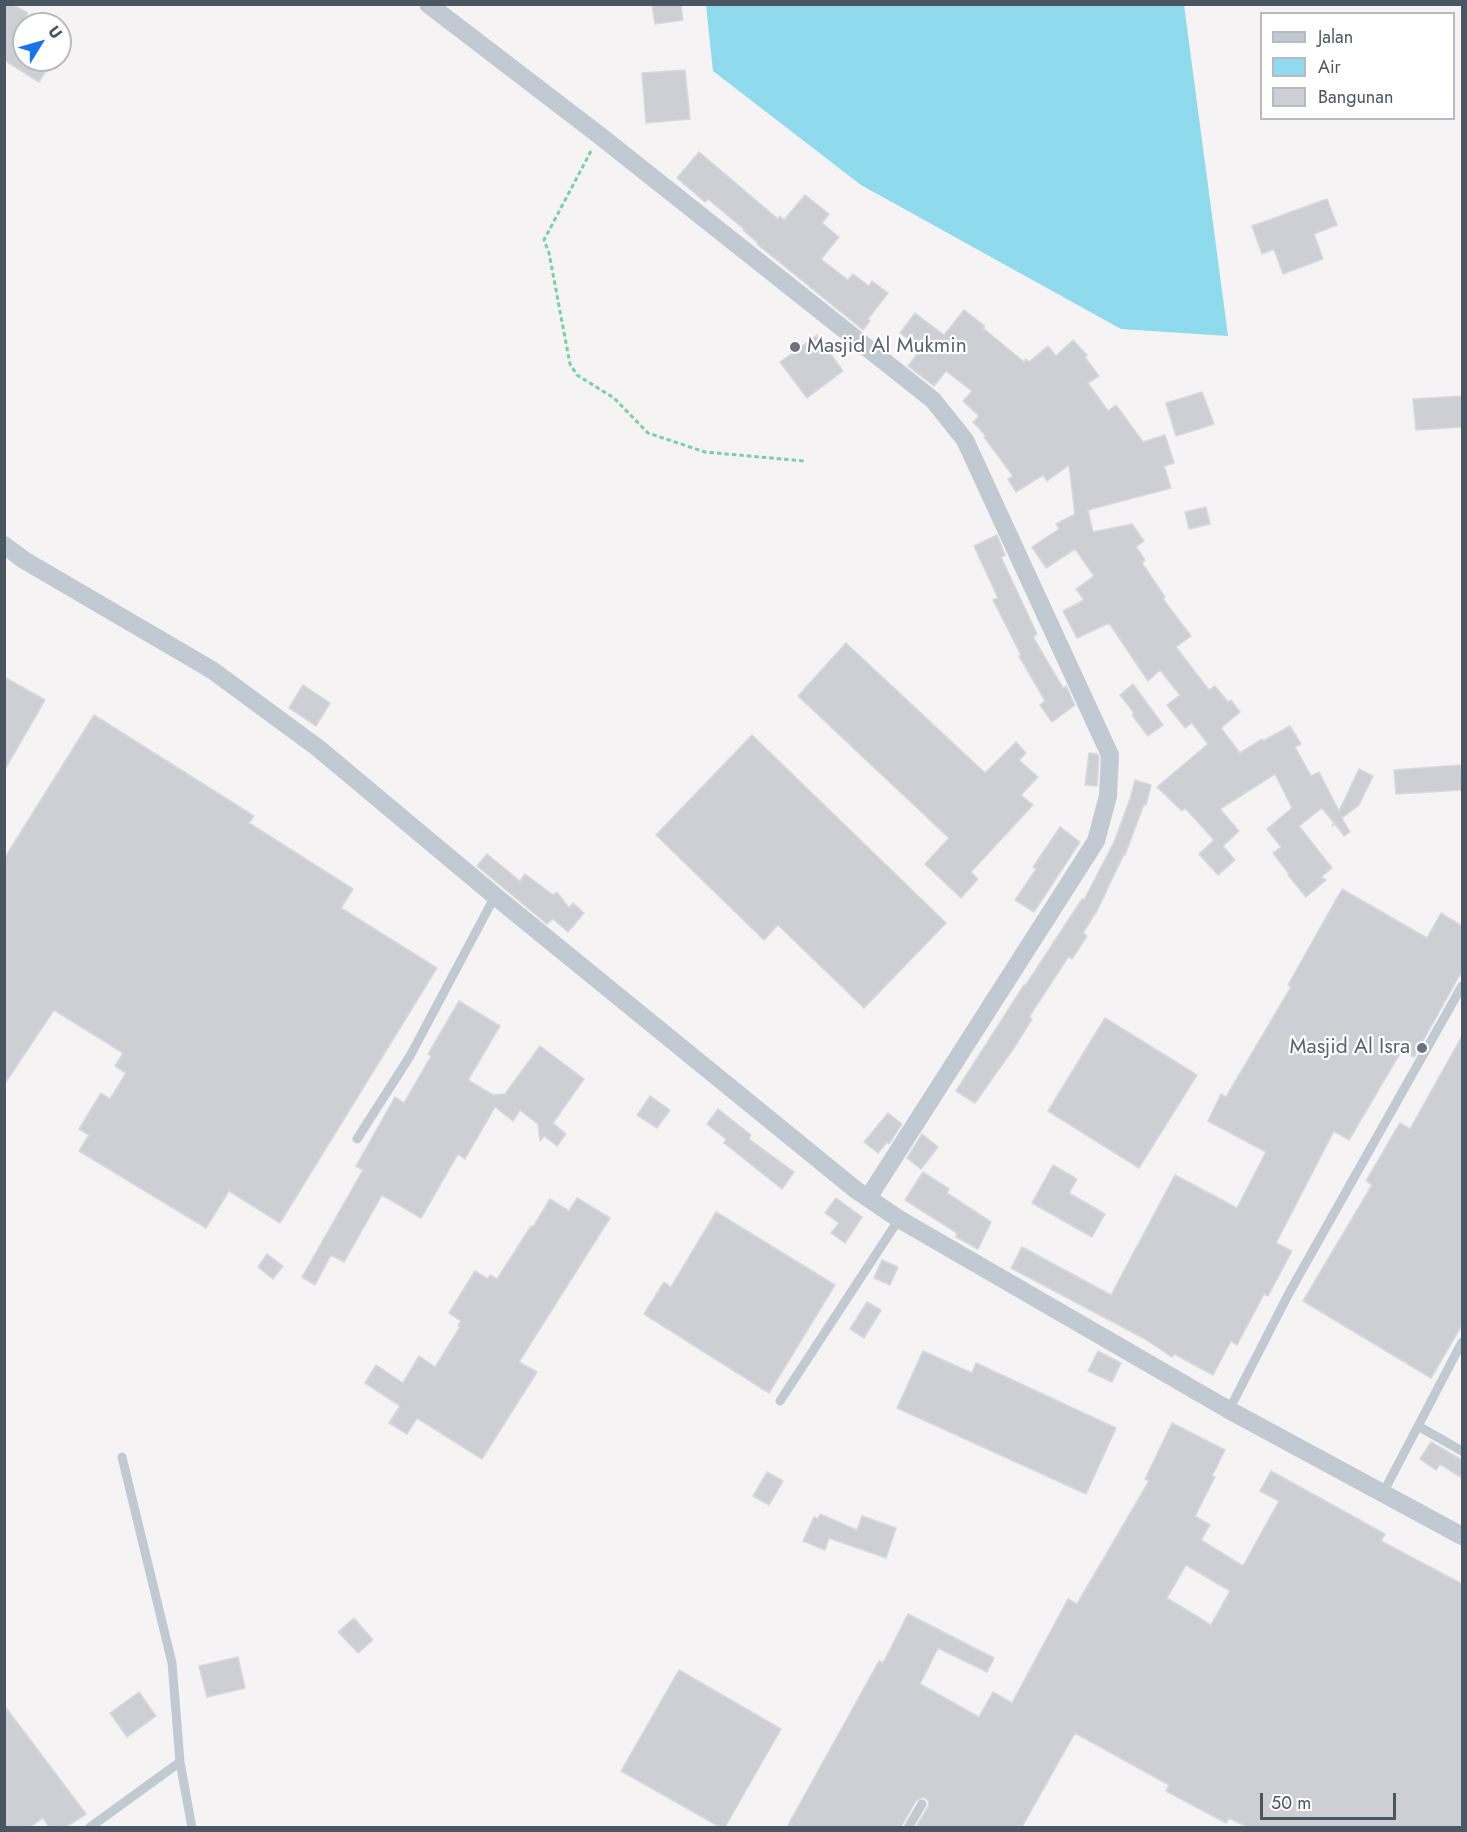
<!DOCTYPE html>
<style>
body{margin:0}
#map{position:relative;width:1467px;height:1832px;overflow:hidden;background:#f5f3f3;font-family:Jost,sans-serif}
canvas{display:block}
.frame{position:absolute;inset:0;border:6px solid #4a5661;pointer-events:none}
.legend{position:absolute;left:1260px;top:12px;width:195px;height:108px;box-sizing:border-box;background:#fff;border:2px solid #b7bbc0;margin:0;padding:8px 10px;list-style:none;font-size:18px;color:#4a5661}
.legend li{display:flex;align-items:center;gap:12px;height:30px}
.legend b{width:30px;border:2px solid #b7bbc0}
.north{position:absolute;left:12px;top:12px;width:60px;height:60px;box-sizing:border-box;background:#fff;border:2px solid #b7bbc0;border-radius:50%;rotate:53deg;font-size:16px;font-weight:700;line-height:24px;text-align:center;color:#4a5661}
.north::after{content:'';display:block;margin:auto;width:21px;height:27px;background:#1a73e8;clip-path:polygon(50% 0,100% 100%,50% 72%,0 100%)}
.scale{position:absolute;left:1260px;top:1793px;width:136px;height:27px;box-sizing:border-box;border:3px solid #4a5661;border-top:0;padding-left:8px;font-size:18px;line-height:21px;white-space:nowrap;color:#4a5661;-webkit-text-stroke:4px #fff;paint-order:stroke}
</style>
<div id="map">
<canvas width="1467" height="1832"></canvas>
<div class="frame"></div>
<ul class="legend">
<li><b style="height:8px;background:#c1cad2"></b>Jalan</li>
<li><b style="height:16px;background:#90daee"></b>Air</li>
<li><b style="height:16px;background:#cdcfd5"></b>Bangunan</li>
</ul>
<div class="north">U</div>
<div class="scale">50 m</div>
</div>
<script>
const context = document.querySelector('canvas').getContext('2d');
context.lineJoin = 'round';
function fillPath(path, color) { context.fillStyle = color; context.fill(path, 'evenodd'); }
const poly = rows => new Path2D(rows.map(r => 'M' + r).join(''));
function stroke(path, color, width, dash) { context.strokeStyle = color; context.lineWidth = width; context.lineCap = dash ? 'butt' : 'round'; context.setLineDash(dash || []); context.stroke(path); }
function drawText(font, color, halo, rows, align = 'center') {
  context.font = font + ' Jost,sans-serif'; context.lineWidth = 4.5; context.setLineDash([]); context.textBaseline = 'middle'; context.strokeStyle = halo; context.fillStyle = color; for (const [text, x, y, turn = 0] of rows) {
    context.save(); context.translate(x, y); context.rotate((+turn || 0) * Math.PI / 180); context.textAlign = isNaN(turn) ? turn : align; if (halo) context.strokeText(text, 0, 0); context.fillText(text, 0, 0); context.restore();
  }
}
fillPath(poly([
 [706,5,1184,5,1228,336,1121,329,861,185,713,71]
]), '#90daee');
const building = poly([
 [4,4,11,4,28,13,24,21,24,60,53,60,39,82,4,60,4,4],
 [652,4,681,4,683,20,655,24,652,4],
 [685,70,690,119,646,123,642,73,685,70],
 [699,152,778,219,780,216,784,220,805,195,829,214,822,223,839,237,822,258,822,260,848,280,853,274,869,286,872,281,888,293,868,319,870,321,863,330,757,244,758,243,743,230,744,229,708,199,705,202,677,178,699,152],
 [1327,199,1337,225,1314,234,1323,259,1283,274,1274,249,1262,254,1252,226,1327,199],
 [964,310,985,326,983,328,1024,362,1026,359,1029,362,1048,346,1056,356,1073,340,1087,355,1085,357,1099,376,1088,383,1108,411,1116,405,1143,442,1165,435,1174,463,1164,466,1171,488,1088,510,1093,532,1132,524,1144,541,1136,547,1145,560,1142,563,1165,597,1163,599,1191,636,1176,647,1209,690,1215,686,1228,702,1231,700,1240,712,1221,728,1240,753,1262,739,1263,741,1290,726,1301,744,1295,747,1311,776,1319,772,1339,811,1359,769,1373,776,1359,805,1342,818,1350,832,1344,836,1335,824,1332,826,1334,823,1322,808,1299,826,1332,868,1321,877,1326,880,1306,897,1288,875,1289,874,1273,853,1281,847,1267,829,1292,808,1275,774,1220,809,1239,831,1223,846,1235,860,1218,875,1199,854,1214,840,1185,808,1182,811,1157,787,1208,744,1192,723,1185,728,1167,705,1180,695,1160,670,1148,681,1109,623,1077,638,1063,611,1084,600,1076,589,1094,576,1075,549,1046,568,1032,547,1059,529,1056,524,1075,514,1069,465,1047,481,1043,475,1016,492,1008,479,1013,476,984,437,986,436,973,422,979,416,963,401,972,391,946,371,934,386,908,366,921,349,900,333,915,313,944,335,964,310],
 [817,335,843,371,807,398,780,362,817,335],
 [1202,392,1214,424,1176,436,1166,403,1202,392],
 [1462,396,1462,427,1416,430,1413,399,1462,396],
 [1206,507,1210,524,1189,529,1185,512,1206,507],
 [997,535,1005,555,1001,557,1037,634,1033,637,1063,688,1066,686,1067,688,1075,705,1052,722,1040,705,1045,701,1019,656,1021,655,993,600,998,598,974,546,997,535],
 [846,643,985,773,1016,742,1026,753,1019,760,1038,777,1021,795,1033,805,971,872,978,879,961,898,925,864,949,838,798,696,846,643],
 [4,677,45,700,4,771,4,677],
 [1133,684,1163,725,1148,736,1132,715,1134,713,1120,695,1133,684],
 [303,685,330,703,316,726,289,708,303,685],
 [94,715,254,816,249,823,353,889,341,908,437,968,280,1223,229,1191,206,1228,79,1151,89,1135,79,1129,101,1093,110,1099,126,1073,115,1066,123,1053,54,1010,4,1085,4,859,94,715],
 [752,735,946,923,864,1008,778,925,764,940,656,835,752,735],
 [1089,753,1097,754,1099,757,1097,786,1085,785,1089,753],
 [1461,765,1462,790,1396,794,1394,770,1461,765],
 [1135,780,1151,785,1146,805,1144,804,1125,855,1124,854,1098,909,1083,933,1087,936,1072,959,1069,956,1029,1017,1032,1019,1014,1048,975,1103,956,1091,1024,985,1025,986,1082,899,1084,900,1114,842,1130,799,1135,780],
 [1060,827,1080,842,1034,912,1015,900,1036,869,1033,867,1060,827],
 [487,854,520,881,525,874,553,895,557,892,569,908,573,903,584,913,568,932,553,919,547,924,477,866,487,854],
 [1342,889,1427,938,1441,913,1462,926,1462,971,1414,1057,1402,1050,1349,1140,1334,1131,1276,1243,1292,1251,1268,1296,1264,1294,1237,1345,1231,1341,1213,1375,1174,1354,1172,1357,1145,1339,1011,1268,1022,1247,1111,1295,1175,1175,1237,1208,1266,1152,1208,1121,1221,1094,1226,1097,1291,987,1288,985,1342,889],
 [459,1001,500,1026,468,1080,493,1095,505,1094,540,1046,584,1079,553,1123,566,1134,557,1146,544,1136,540,1141,538,1124,520,1110,513,1121,495,1107,465,1159,458,1154,421,1218,382,1195,344,1262,331,1255,315,1285,302,1277,363,1170,356,1166,395,1097,404,1103,431,1056,428,1054,459,1001],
 [1105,1018,1197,1075,1139,1168,1048,1111,1105,1018],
 [1462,1036,1462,1325,1431,1378,1303,1301,1372,1185,1366,1181,1400,1123,1410,1129,1462,1036],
 [650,1096,670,1110,657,1128,637,1115,650,1096],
 [718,1109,751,1135,749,1139,794,1172,782,1189,724,1143,726,1139,707,1124,718,1109],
 [888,1113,902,1124,889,1144,887,1142,878,1153,864,1142,888,1113],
 [922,1134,938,1147,921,1169,907,1158,922,1134],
 [1053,1165,1077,1179,1069,1193,1105,1214,1092,1237,1032,1203,1053,1165],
 [923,1172,949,1189,947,1193,991,1222,978,1249,956,1237,957,1233,905,1200,923,1172],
 [577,1198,610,1218,519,1362,537,1372,482,1459,417,1418,407,1434,389,1423,400,1406,365,1383,376,1365,403,1383,419,1356,435,1367,460,1327,458,1326,461,1321,449,1313,475,1271,488,1279,490,1275,497,1279,531,1226,533,1227,550,1199,569,1211,577,1198],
 [836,1198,862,1217,845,1243,831,1233,839,1223,825,1213,836,1198],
 [716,1212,835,1285,769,1393,644,1314,664,1282,671,1287,716,1212],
 [267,1254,283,1266,273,1279,258,1267,267,1254],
 [882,1260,898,1267,890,1285,874,1278,882,1260],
 [867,1302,881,1310,864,1338,850,1329,867,1302],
 [923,1351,972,1373,976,1363,1116,1428,1086,1494,897,1408,923,1351],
 [1098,1351,1121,1363,1112,1382,1088,1371,1098,1351],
 [1172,1423,1225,1450,1212,1476,1215,1477,1195,1516,1210,1525,1201,1540,1243,1566,1279,1501,1260,1491,1271,1471,1385,1534,1381,1541,1462,1584,1462,1827,1247,1827,1229,1818,1226,1823,1166,1791,1169,1785,1075,1733,1022,1827,916,1827,929,1805,928,1800,923,1797,916,1801,901,1827,787,1827,879,1661,883,1663,908,1614,994,1658,987,1672,938,1648,920,1684,979,1717,993,1692,1012,1703,1068,1599,1077,1604,1149,1481,1145,1479,1172,1423],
 [1186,1565,1230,1591,1211,1625,1167,1598,1186,1565],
 [1431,1442,1462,1460,1462,1478,1440,1464,1436,1470,1420,1459,1431,1442],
 [767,1472,783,1481,769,1505,753,1496,767,1472],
 [820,1514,857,1530,862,1516,896,1528,886,1558,829,1538,825,1550,803,1541,814,1517,818,1519,820,1514],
 [354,1618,373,1640,358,1653,338,1632,354,1618],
 [238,1657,245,1688,207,1697,199,1666,238,1657],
 [679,1670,781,1729,725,1827,720,1827,621,1771,679,1670],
 [139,1692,156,1716,127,1737,110,1713,139,1692],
 [4,1705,86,1814,66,1827,49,1827,43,1818,30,1827,4,1827,4,1705]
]);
fillPath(building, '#cdcfd5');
stroke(building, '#d7d9de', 1.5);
stroke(poly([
 [591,151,544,240,549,253,570,364,577,375,614,398,648,433,705,452,804,461]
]), '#7ad0a6', 3, [4.5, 3]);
stroke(poly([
 [357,1139,410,1056,495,896],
 [780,1401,899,1219],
 [1229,1410,1289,1293,1462,986],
 [1418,1426,1462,1451],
 [122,1457,172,1663,180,1762,192,1828],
 [1383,1493,1462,1342],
 [89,1828,180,1762],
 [908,1828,922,1804]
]), '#c1cad2', 9);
stroke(poly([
 [428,4,599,135,933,400,965,440,1110,755,1108,796,1096,841,868,1198],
 [4,545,24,560,212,670,318,748,495,896,856,1190,899,1219,1229,1410,1462,1536]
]), '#c1cad2', 18);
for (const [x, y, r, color] of [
 [795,347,6,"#6b7280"],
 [1422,1048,6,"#6b7280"]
]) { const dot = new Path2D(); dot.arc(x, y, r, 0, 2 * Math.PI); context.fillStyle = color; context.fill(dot); stroke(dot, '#fff', 2); }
drawText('21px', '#5b616d', '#fff', [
 ["Masjid Al Mukmin",807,347],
 ["Masjid Al Isra",1410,1048,"right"]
], 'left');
</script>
